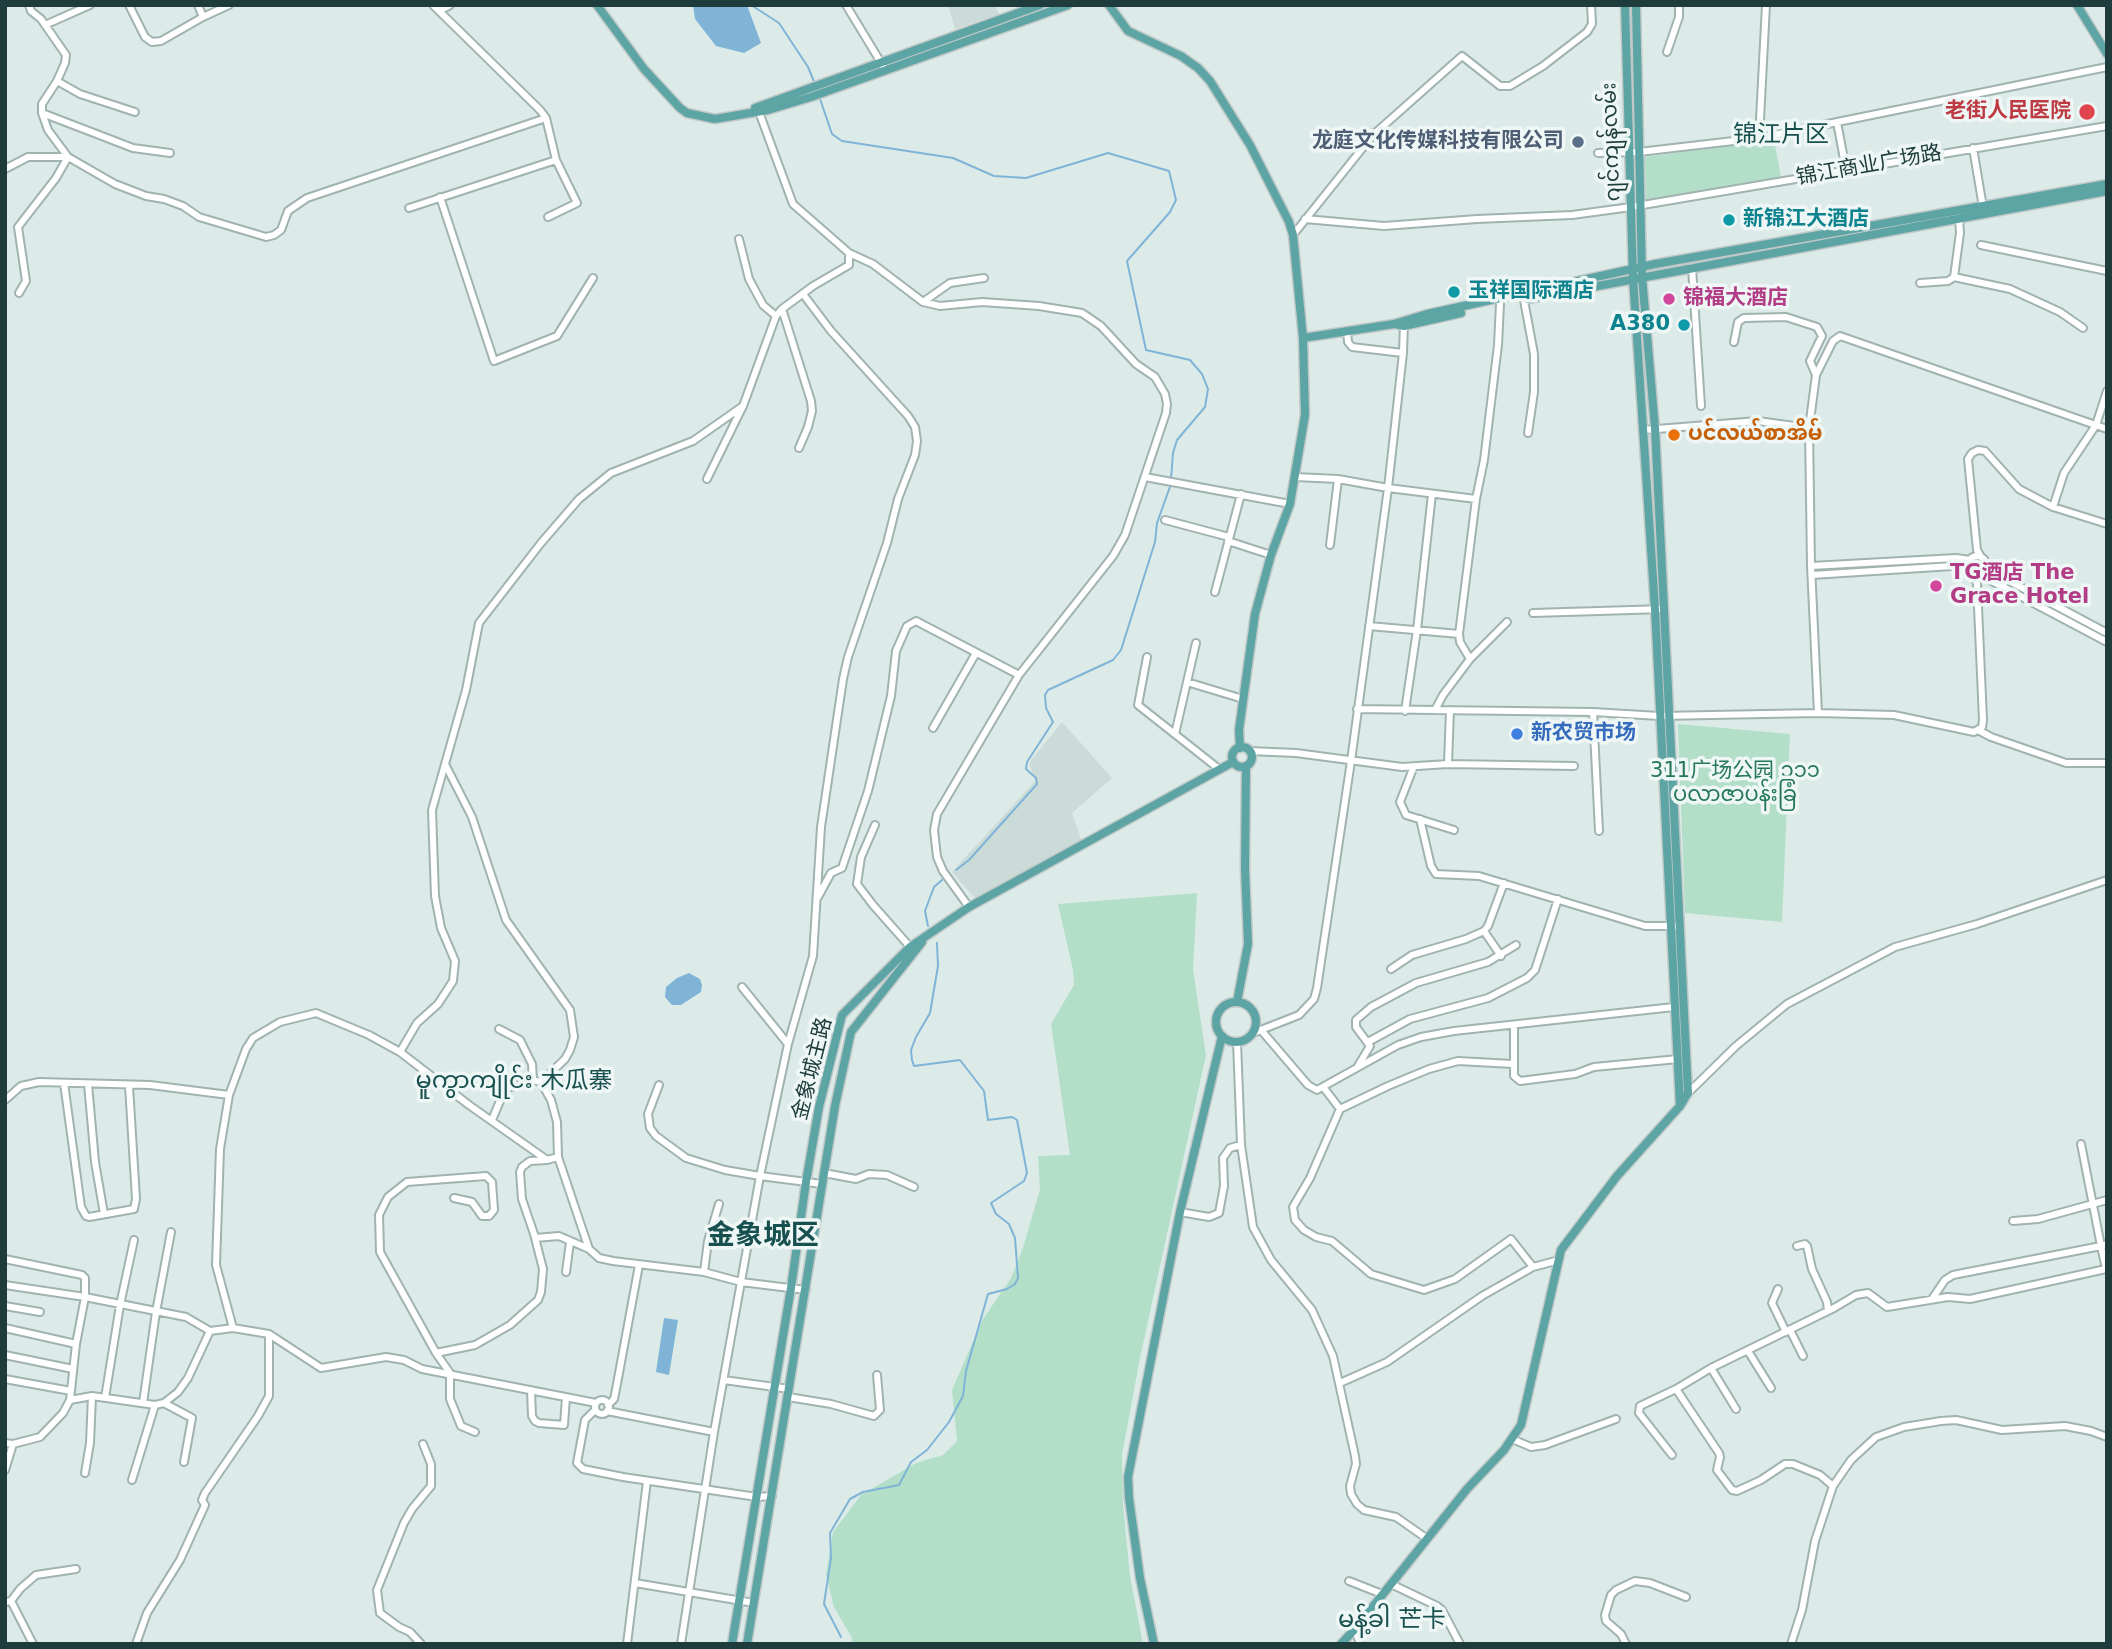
<!DOCTYPE html>
<meta charset="utf-8">
<style>
body{margin:0}
#map{position:relative;width:2112px;height:1649px;overflow:hidden;background:#ddebe8;font-family:"DejaVu Sans",sans-serif}
canvas{display:block}
.frame{position:absolute;inset:0;border:7px solid #1d3c3b;pointer-events:none}
</style>
<div id="map">
<canvas width="2112" height="1649"></canvas>
<div class="frame"></div>
</div>
<script>
const context = document.querySelector('canvas').getContext('2d');
context.lineJoin = 'round';
function fillPath(path, color) { context.fillStyle = color; context.fill(path, 'evenodd'); }
const poly = rows => new Path2D(rows.map(r => 'M' + r).join(''));
function stroke(path, color, width, dash) { context.strokeStyle = color; context.lineWidth = width; context.lineCap = dash ? 'butt' : 'round'; context.setLineDash(dash || []); context.stroke(path); }
function drawText(font, color, halo, rows, align = 'center') {
  context.font = font + ' "DejaVu Sans","Noto Sans SC","Noto Sans Myanmar",sans-serif'; context.lineWidth = 7; context.setLineDash([]); context.textBaseline = 'middle'; context.strokeStyle = halo; context.fillStyle = color; for (const [text, x, y, turn = 0] of rows) {
    context.save(); context.translate(x, y); context.rotate((+turn || 0) * Math.PI / 180); context.textAlign = isNaN(turn) ? turn : align; if (halo) context.strokeText(text, 0, 0); context.fillText(text, 0, 0); context.restore();
  }
}
fillPath(poly([
 [948,5,994,5,999,14,955,29],
 [1062,722,1112,778,1072,813,1082,842,975,898,952,872,1035,781,1029,763]
]), '#cbdbd7');
fillPath(poly([
 [1774,140,1781,177,1646,202,1645,157],
 [1678,724,1790,734,1782,922,1685,913],
 [1197,893,1193,970,1206,1055,1140,1358,1122,1455,1123,1505,1130,1576,1143,1644,851,1644,852,1638,834,1607,826,1574,833,1532,861,1495,916,1463,943,1455,957,1441,952,1390,983,1319,1011,1278,1023,1248,1040,1189,1038,1156,1070,1155,1051,1024,1074,985,1073,970,1058,904]
]), '#b3dfc9');
fillPath(poly([
 [693,5,747,5,761,43,744,53,716,46,695,19],
 [689,973,700,979,702,985,701,992,681,1005,672,1005,665,997,666,987,677,978],
 [664,1318,678,1320,669,1375,656,1372]
]), '#7fb4d7');
stroke(poly([
 [751,5,779,23,808,67,815,84],
 [819,96,832,134,842,141,953,158,994,176,1026,178,1108,153,1169,171,1176,200,1170,212,1127,261,1146,350,1190,360,1202,374,1208,389,1205,407,1177,440,1173,453,1171,479],
 [956,870,969,860,1037,784,1036,778,1026,769,1027,762,1053,722,1046,708,1045,695,1048,690,1113,660,1121,650,1155,542,1157,523,1171,484],
 [928,926,925,911,934,887,942,880],
 [841,1637,824,1604,831,1558,830,1533,850,1499,863,1492,899,1485,911,1462,927,1450,949,1422,963,1396,966,1371,988,1294,1007,1289,1015,1284,1018,1278,1015,1238,1009,1224,996,1214,991,1203,1024,1181,1027,1173,1017,1120,1012,1117,988,1120,984,1091,960,1060,914,1066,912,1060,911,1050,916,1037,930,1013,938,966,937,943]
]), '#7fb4d7', 2);
const minor = poly([
 [29,5,31,11,41,19,66,55,65,63,57,81,42,104,42,113,48,130,68,157,115,184,146,196,164,199,183,206,199,217,266,237,274,235,281,230,288,211,307,198,546,118],
 [129,5,145,37,152,42,161,41,203,17,229,5],
 [198,5,203,17],
 [433,5,540,110,546,118,556,160,577,203,548,217],
 [846,5,883,66],
 [439,11,450,5],
 [45,25,90,5],
 [1667,52,1679,17,1679,5],
 [57,81,80,94,135,112],
 [759,112,793,204,849,253,873,264,923,302,940,306,982,302,1039,306,1082,313,1101,326,1136,364,1155,377,1165,394,1167,404,1166,413,1125,535,1113,556,1019,675,937,814,934,830,937,857,943,871,969,907],
 [42,113,133,148,170,153],
 [1837,122,1846,170],
 [1759,138,1766,5],
 [1973,148,1984,213],
 [1598,153,1639,152,1759,138,2107,67],
 [5,169,28,157,68,157],
 [440,197,494,361,557,336,593,278],
 [409,208,556,160],
 [1959,218,1960,233,1954,277,2010,289,2060,312,2083,328],
 [1305,219,1384,226,1477,219,1572,215,1631,207,2107,126],
 [1293,235,1373,135,1462,56,1500,86,1510,86,1543,66,1587,32,1592,24,1591,5],
 [739,239,749,279,763,305,776,316],
 [1981,245,2107,271],
 [1692,267,1701,406],
 [1920,283,1948,281,1954,277],
 [19,293,26,281,18,227,56,178,68,157],
 [803,294,831,331,908,416,915,427,917,441,915,455,898,499,887,543,848,657,843,679,821,827,813,956,788,1044,760,1176,822,1184],
 [1523,295,1534,354,1534,392,1528,433],
 [923,302,950,283,984,278],
 [782,309,811,401,812,411,808,427,799,448],
 [1347,331,1348,342,1352,347,1403,353],
 [1734,342,1738,322,1744,318,1786,317,1817,327,1822,336,1810,361,1816,375],
 [2107,391,2096,425,2064,473,2053,507,2107,524],
 [1644,430,1758,421,1809,428],
 [1145,477,1290,504],
 [1295,477,1338,479,1388,488,1476,499],
 [707,479,743,406,776,316,782,309,813,286,849,265,849,253],
 [1165,520,1229,537],
 [1228,541,1271,555],
 [1330,545,1338,479],
 '1968 565a9 9 0 1 1 18 0a9 9 0 1 1-18 0Z',
 [1981,557,1977,550,1968,459,1972,453,1978,450,1985,451,2019,489,2053,507],
 [1811,566,1956,558,1970,560],
 [1985,568,2107,633],
 [1982,572,1990,580,2107,642],
 [1812,575,1968,565],
 [1215,592,1241,494],
 [1533,613,1664,609],
 [1369,626,1459,634],
 [1147,657,1138,705,1219,769],
 [1470,659,1460,642,1459,634,1476,499,1484,460,1498,345,1500,304],
 [1187,682,1243,699],
 [1357,709,1593,712,1659,716,1818,713,1894,715,1974,732,1982,727,1983,720,1977,584,1973,573],
 [1435,710,1443,695,1470,659,1507,622],
 [1405,711,1417,630,1432,494],
 [1593,712,1599,831],
 [1818,713,1811,566,1809,428,1816,375,1833,341,1840,336,2107,429],
 [933,728,976,653],
 [1978,730,1991,737,2066,763,2107,763],
 [1175,734,1196,643],
 [1249,751,1296,753,1402,767,1448,764,1574,766],
 [445,764,472,817,506,920,570,1010,574,1037,570,1050,565,1059,541,1082,551,1100,557,1122,558,1157],
 [1448,764,1450,710],
 [1414,766,1400,802,1406,815,1454,830],
 [1420,819,1431,866,1436,874,1479,876,1645,926,1675,926],
 [875,825,861,857,857,884,873,905,911,948],
 [818,897,831,873,842,868,868,791,891,696,896,651,907,626,916,621,1019,675],
 [1484,931,1501,956],
 [1391,969,1412,955,1466,939,1484,931,1488,926,1504,883],
 [742,987,788,1044],
 [1514,1025,1514,1076,1520,1081,1575,1074,1594,1067,1678,1059],
 [499,1029,520,1040,532,1064,533,1080],
 [1261,1030,1308,1085,1317,1090,1398,1045,1421,1037,1454,1031,1674,1007],
 [1253,1033,1299,1015,1314,999,1317,988,1351,761,1388,488,1403,353,1404,323],
 [1237,1042,1241,1145,1253,1227,1271,1260,1312,1310,1333,1356,1355,1456,1356,1464,1350,1486,1351,1494,1357,1504,1364,1510,1396,1517,1426,1538],
 [1368,1042,1410,1019,1488,998,1527,978,1535,970,1558,899],
 [400,1052,417,1023,438,1004,453,981,455,961,441,928,435,896,432,810,466,690,479,623,541,543,579,499,611,473,693,441,743,406],
 [1358,1066,1370,1046,1356,1027,1356,1020,1371,1007,1416,983,1488,962,1516,945],
 [64,1083,81,1207,86,1216,89,1217,134,1209,136,1199,129,1086],
 [88,1084,95,1162,104,1214],
 [659,1085,648,1114,650,1128,656,1136,686,1158,725,1170,760,1176,714,1432,681,1644],
 [1324,1088,1340,1109,1310,1178,1293,1207,1295,1220,1304,1230,1316,1237,1332,1241,1371,1274,1424,1290,1455,1279,1511,1239,1533,1267],
 [1688,1093,1736,1046,1787,1004,1895,947,1977,924,2107,880],
 [5,1100,21,1086,39,1082,150,1085,229,1095],
 [1340,1109,1388,1086,1429,1069,1458,1061,1513,1064],
 [492,1120,505,1089,533,1080,541,1082],
 [824,1173,856,1179,869,1174,887,1175,914,1187],
 [454,1198,472,1202,482,1216,489,1216,494,1210,492,1182,486,1176,407,1182,388,1197,379,1215,380,1252,436,1353,450,1373,450,1399,461,1426,475,1432],
 [1180,1212,1209,1217,1219,1213,1224,1186,1223,1158,1230,1148,1241,1145],
 [2013,1221,2038,1219,2107,1200],
 [535,1238,559,1236,589,1249],
 [1797,1246,1805,1244,1807,1246,1812,1269,1827,1302,1828,1311],
 [5,1259,82,1275,85,1278,85,1297,76,1344,70,1400],
 [566,1272,570,1242],
 [704,1272,708,1241,719,1204],
 [5,1285,85,1297,186,1317,210,1331,233,1328,269,1334,321,1368,386,1357,404,1360,422,1369,596,1403],
 [1778,1289,1772,1303,1786,1332],
 [1932,1299,1945,1280,1953,1275,2101,1246,2081,1144],
 [5,1306,40,1312],
 [5,1328,76,1344],
 [233,1328,216,1265,220,1149,229,1095,246,1049,253,1038,280,1022,316,1013,369,1035,400,1052,469,1105,547,1160,558,1157,589,1249,599,1258,613,1261,704,1272,741,1282,806,1290],
 [1790,1330,1803,1356],
 [1748,1351,1771,1388],
 [436,1353,475,1345,510,1325,538,1300,541,1292,543,1269,534,1234,522,1199,520,1172,522,1167,530,1161,547,1160],
 [5,1355,73,1369],
 [1711,1368,1736,1409],
 [5,1379,71,1391],
 [724,1380,789,1389],
 [1340,1383,1387,1362,1482,1296,1533,1267,1559,1260],
 [1676,1389,1719,1453,1720,1457,1717,1470,1732,1490,1737,1491,1761,1480,1785,1464,1793,1464,1820,1475,1833,1486],
 [531,1390,532,1416,535,1421,539,1423,564,1425,566,1397],
 [788,1397,831,1404,874,1416,880,1410,877,1375],
 [105,1398,120,1305,134,1240],
 '595 1407a7 7 0 1 1 14 0a7 7 0 1 1-14 0Z',
 [143,1403,156,1312,171,1232],
 [164,1403,192,1418,184,1462],
 [608,1405,614,1399,617,1384,639,1265],
 [595,1410,585,1420,577,1463,583,1469,623,1477,757,1497,772,1496],
 [607,1411,714,1432],
 [1512,1439,1531,1447,1545,1445,1616,1419],
 [5,1443,13,1444,40,1437,63,1413,70,1400,92,1396,155,1405,164,1403,178,1392,188,1378,210,1331],
 [1672,1455,1639,1413,1640,1406,1676,1389,1711,1368,1834,1308,1856,1295,1868,1293,1887,1307,1948,1297,1970,1299,2106,1269,2101,1246,2107,1244],
 [5,1470,13,1444],
 [85,1473,90,1443,92,1396],
 [132,1480,155,1405],
 [1349,1581,1382,1594],
 [635,1583,754,1603],
 [1391,1584,1437,1606,1442,1610,1460,1644],
 [11,1601,33,1644],
 [5,1602,11,1601,20,1589,36,1575,76,1569],
 [1355,1629,1360,1644],
 [136,1644,147,1613,180,1560,205,1505,202,1500,205,1493,258,1416,269,1396,269,1334],
 [421,1644,410,1632,399,1627,380,1613,377,1590,404,1523,412,1509,431,1486,431,1464,423,1444],
 [627,1644,647,1481],
 [1626,1644,1621,1634,1606,1621,1605,1615,1611,1595,1616,1590,1635,1581,1650,1583,1686,1597],
 [1791,1644,1802,1610,1815,1541,1833,1486,1851,1460,1876,1437,1904,1427,1941,1421,1956,1420,2002,1430,2065,1426,2091,1431,2107,1437]
]);
const major = poly([
 [597,5,644,69,680,108,687,113,715,119,768,110,811,97,1068,5],
 [1109,5,1128,31,1181,56,1198,68,1210,81,1250,145,1289,222,1293,235,1303,338,1305,415,1290,504,1271,555,1255,614,1239,730,1240,748],
 [1625,5,1633,278,1655,609,1680,1106],
 [2077,5,2107,54],
 [755,108,1040,5],
 [1528,299,2107,191],
 [1395,324,1404,326,1461,313],
 [1303,338,1394,324,1427,314,1655,264,2107,184],
 '1232 757a10 10 0 1 1 20 0a10 10 0 1 1-20 0Z',
 '1216 1022a20 20 0 1 1 40 0a20 20 0 1 1-40 0Z',
 [1237,1002,1248,944,1245,868,1246,766],
 [732,1644,791,1288,806,1182,819,1107,842,1015,910,947,969,907,1233,762],
 [747,1644,835,1106,851,1032,922,942],
 [1154,1644,1140,1578,1129,1498,1128,1477,1180,1212,1222,1036],
 [1341,1644,1355,1629,1467,1489,1504,1450,1521,1425,1561,1250,1617,1176,1680,1106,1688,1093,1655,428,1642,276,1636,5]
]);
stroke(minor, '#a0b3b1', 10);
stroke(major, '#c0c8c8', 11);
stroke(minor, '#fff', 6);
stroke(major, '#5da5a4', 8);
for (const [x, y, r, color] of [
 [2087,112,9,"#e0444e"],
 [1578,142,7,"#5c6f8a"],
 [1729,220,7,"#0f9aa8"],
 [1454,292,7,"#0f9aa8"],
 [1669,299,7,"#d1479c"],
 [1684,325,7,"#0f9aa8"],
 [1674,435,7,"#e8710a"],
 [1936,586,7,"#d1479c"],
 [1517,734,7,"#3f7fe0"]
]) { const dot = new Path2D(); dot.arc(x, y, r, 0, 2 * Math.PI); context.fillStyle = color; context.fill(dot); stroke(dot, '#eef7f5', 2.5); }
drawText('bold 21px', '#be3a42', '#eef7f5', [
 ["老街人民医院",2071,112]
], 'right');
drawText('bold 21px', '#4e5e75', '#eef7f5', [
 ["龙庭文化传媒科技有限公司",1564,142]
], 'right');
drawText('21px', '#1d3c3b', '#eef7f5', [
 ["ဂျင်ကျန်လမ်း",1612,142,-92],
 ["锦江商业广场路",1869,166,-10],
 ["金象城主路",813,1069,-76]
]);
drawText('bold 21px', '#0d838f', '#eef7f5', [
 ["新锦江大酒店",1743,220],
 ["玉祥国际酒店",1468,292],
 ["A380",1670,325,"right"]
], 'left');
drawText('bold 21px', '#b23c85', '#eef7f5', [
 ["锦福大酒店",1683,299],
 ["TG酒店 The",1950,574],
 ["Grace Hotel",1950,598]
], 'left');
drawText('bold 21px', '#c56008', '#eef7f5', [
 ["ပင်လယ်စာအိမ်",1688,435]
], 'left');
drawText('bold 21px', '#366cbe', '#eef7f5', [
 ["新农贸市场",1531,734]
], 'left');
drawText('21px', '#247758', '#eef7f5', [
 ["311广场公园 ၃၁၁",1735,772],
 ["ပလာဇာပန်းခြံ",1735,796]
]);
drawText('24px', '#18504f', '#eef7f5', [
 ["锦江片区",1781,136],
 ["မူကွာကျိုင်း 木瓜寨",514,1082],
 ["မန့်ခါ 芒卡",1392,1621]
]);
drawText('bold 28px', '#18504f', '#eef7f5', [
 ["金象城区",763,1237]
]);
</script>
